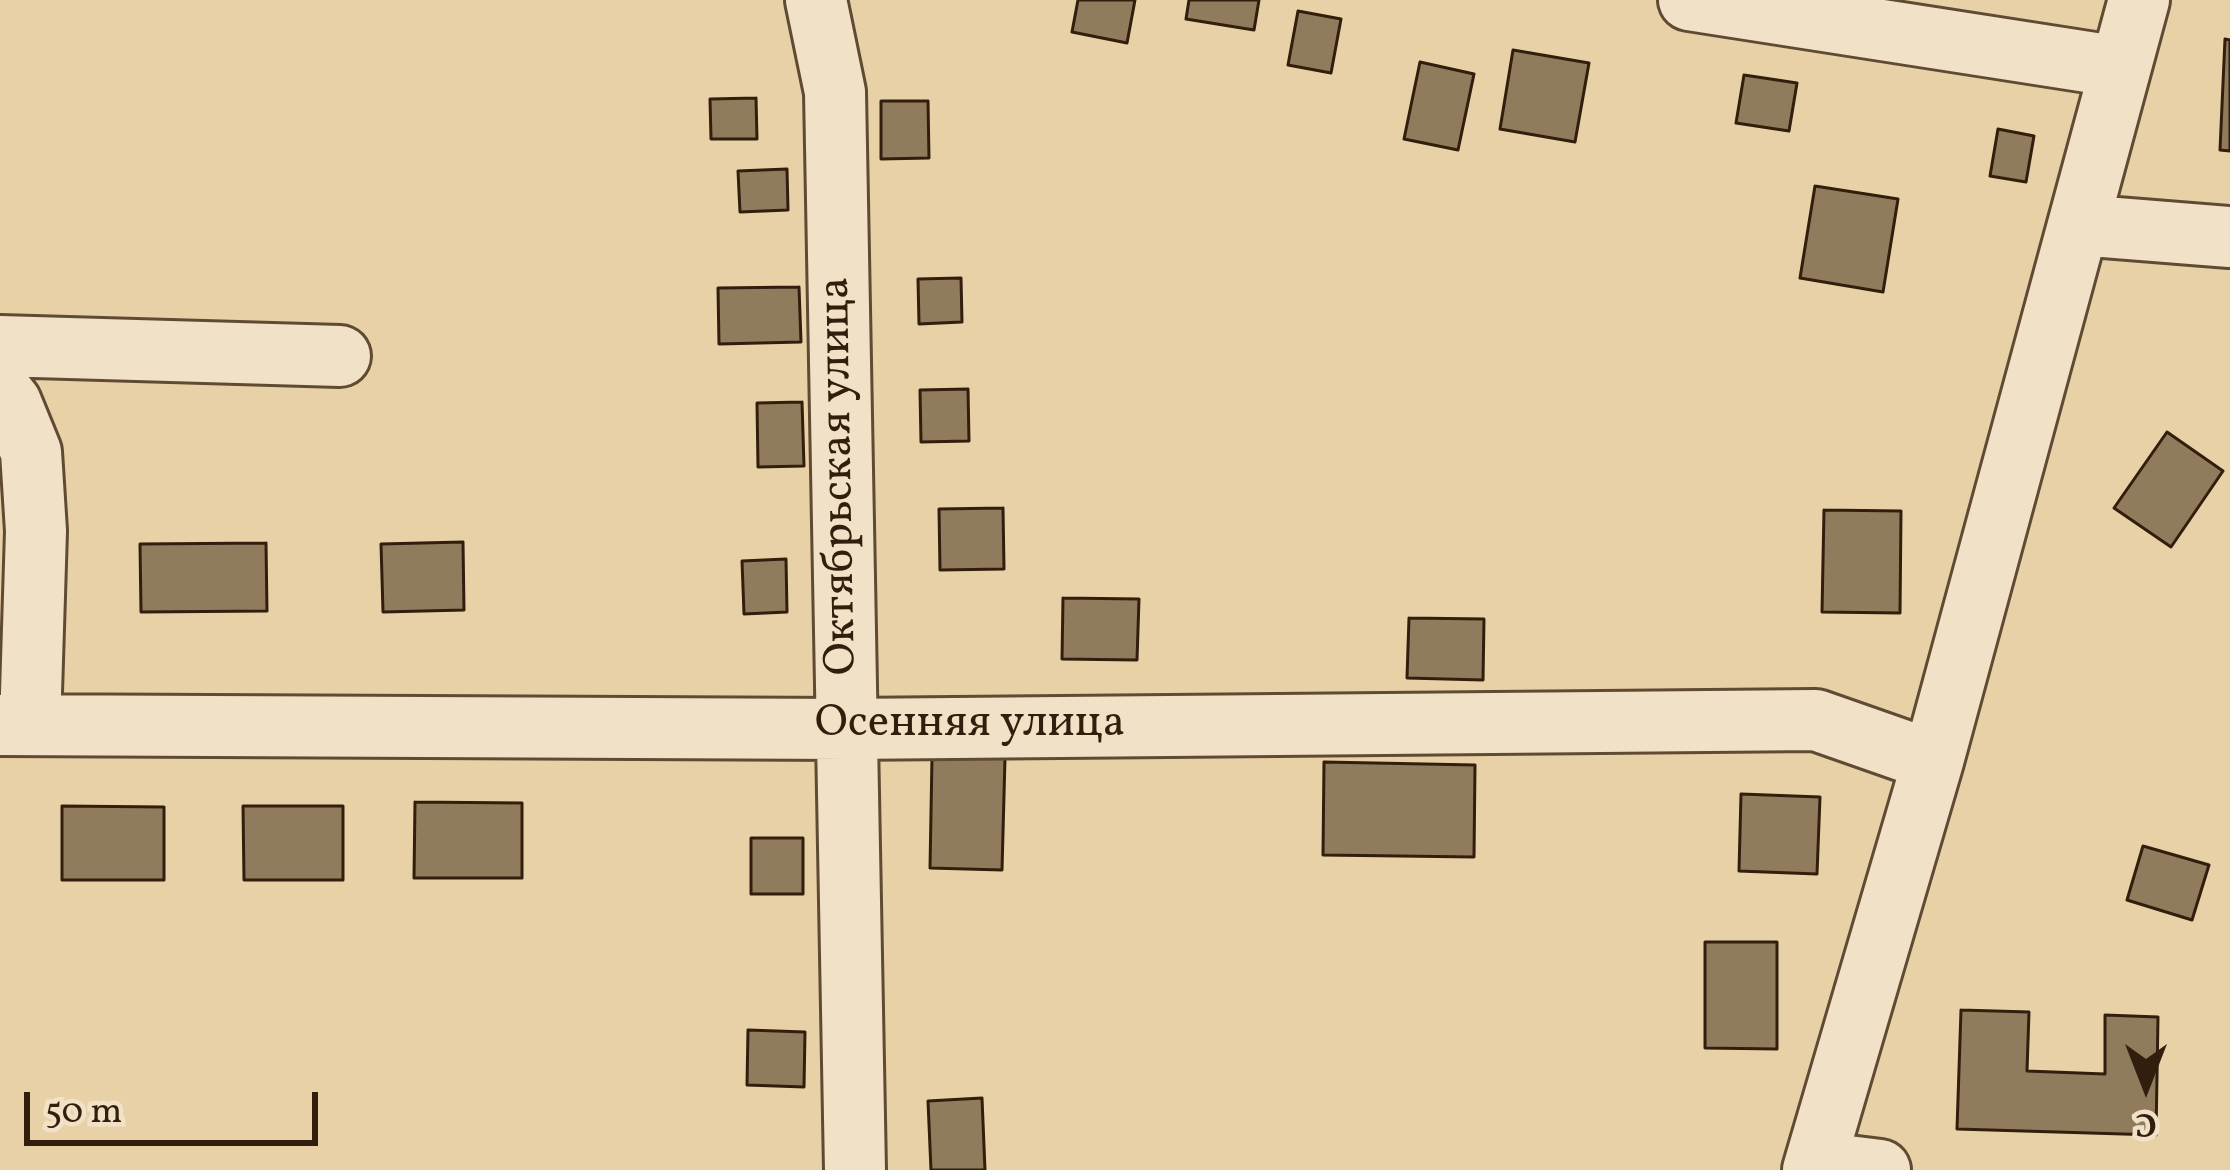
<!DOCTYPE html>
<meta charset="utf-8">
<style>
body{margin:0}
#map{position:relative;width:2230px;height:1170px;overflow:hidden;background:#e9d1a7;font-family:Vollkorn,serif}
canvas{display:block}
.north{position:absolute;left:2086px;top:1026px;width:120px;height:120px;-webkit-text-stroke:9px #f1e1c6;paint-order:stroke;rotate:180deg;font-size:33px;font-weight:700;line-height:48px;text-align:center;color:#311e0c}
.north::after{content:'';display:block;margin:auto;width:42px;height:54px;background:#311e0c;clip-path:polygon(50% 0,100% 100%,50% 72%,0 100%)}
.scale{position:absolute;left:24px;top:1092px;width:294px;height:54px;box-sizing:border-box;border:6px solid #311e0c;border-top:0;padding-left:15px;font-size:36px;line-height:42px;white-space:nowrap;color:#311e0c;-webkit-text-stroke:9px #f1e1c6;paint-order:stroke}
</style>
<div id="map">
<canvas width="2230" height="1170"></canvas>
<div class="north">С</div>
<div class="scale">50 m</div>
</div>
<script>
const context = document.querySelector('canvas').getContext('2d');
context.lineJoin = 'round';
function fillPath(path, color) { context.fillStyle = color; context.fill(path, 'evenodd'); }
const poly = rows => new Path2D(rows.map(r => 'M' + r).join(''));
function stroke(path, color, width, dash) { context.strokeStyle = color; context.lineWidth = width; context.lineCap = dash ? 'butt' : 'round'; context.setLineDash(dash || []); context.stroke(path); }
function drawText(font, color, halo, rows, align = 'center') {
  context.font = font + ' Vollkorn,serif'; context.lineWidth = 9; context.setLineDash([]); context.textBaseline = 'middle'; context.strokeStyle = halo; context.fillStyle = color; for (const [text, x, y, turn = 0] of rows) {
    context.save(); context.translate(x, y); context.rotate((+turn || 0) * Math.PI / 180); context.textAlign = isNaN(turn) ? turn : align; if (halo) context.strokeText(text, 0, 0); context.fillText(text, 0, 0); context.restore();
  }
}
const building = poly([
 [1078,0,1135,0,1127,43,1072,32,1078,0],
 [1189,0,1259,0,1254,30,1186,19,1189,0],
 [1298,11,1341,19,1331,73,1288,65,1298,11],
 [2225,39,2230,40,2230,151,2220,150,2225,39],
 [1513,50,1589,63,1575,142,1500,129,1513,50],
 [1420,62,1474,74,1458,150,1404,139,1420,62],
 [1744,75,1797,83,1789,131,1736,123,1744,75],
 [756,98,757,139,711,139,710,99,756,98],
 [881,101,928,101,929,158,881,159,881,101],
 [1998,129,2034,136,2026,182,1990,176,1998,129],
 [787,169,788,210,740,212,738,171,787,169],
 [1815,186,1898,199,1883,292,1800,278,1815,186],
 [961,278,962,322,919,324,918,279,961,278],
 [799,287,801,342,719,344,718,288,799,287],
 [968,389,969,441,921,442,920,390,968,389],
 [802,402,804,466,758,467,757,403,802,402],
 [2167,432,2223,471,2171,547,2114,508,2167,432],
 [1003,508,1004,569,940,570,939,509,1003,508],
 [1824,510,1901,511,1900,613,1822,612,1824,510],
 [463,542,464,610,383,612,381,544,463,542],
 [266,543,267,611,141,612,140,544,266,543],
 [786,559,787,612,744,614,742,561,786,559],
 [1063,598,1139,599,1137,660,1062,659,1063,598],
 [1409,618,1484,619,1483,680,1407,678,1409,618],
 [932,757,1005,758,1002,870,930,868,932,757],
 [1324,762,1475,765,1474,857,1323,855,1324,762],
 [1741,794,1820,797,1817,874,1739,871,1741,794],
 [415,802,522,803,522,878,414,878,415,802],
 [62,806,164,807,164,880,62,880,62,806],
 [243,806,343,806,343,880,244,880,243,806],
 [751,838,803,838,803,894,751,894,751,838],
 [2143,846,2209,865,2192,920,2127,900,2143,846],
 [1705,942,1777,942,1777,1049,1705,1048,1705,942],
 [1961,1010,2029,1012,2027,1071,2105,1074,2105,1015,2158,1017,2156,1135,1957,1129,1961,1010],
 [748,1030,805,1032,804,1087,747,1085,748,1030],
 [982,1098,985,1170,931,1170,928,1101,982,1098]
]);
fillPath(building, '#917b5d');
stroke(building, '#311e0c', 3);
const minor = poly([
 [816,0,835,92,855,1170],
 [1689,0,2120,67],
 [2079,225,2230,237],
 [0,346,340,356],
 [0,389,11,403,31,452,36,531,30,725],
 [0,725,846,729,1816,720,1933,761],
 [1816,1162,1880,1170],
 [1813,1170,1933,761,2139,0]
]);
stroke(minor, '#5f4b33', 66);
stroke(minor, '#f1e1c6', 60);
drawText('45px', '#311e0c', '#f1e1c6', [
 ["Октябрьская улица",842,476,-91],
 ["Осенняя улица",970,727]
]);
</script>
